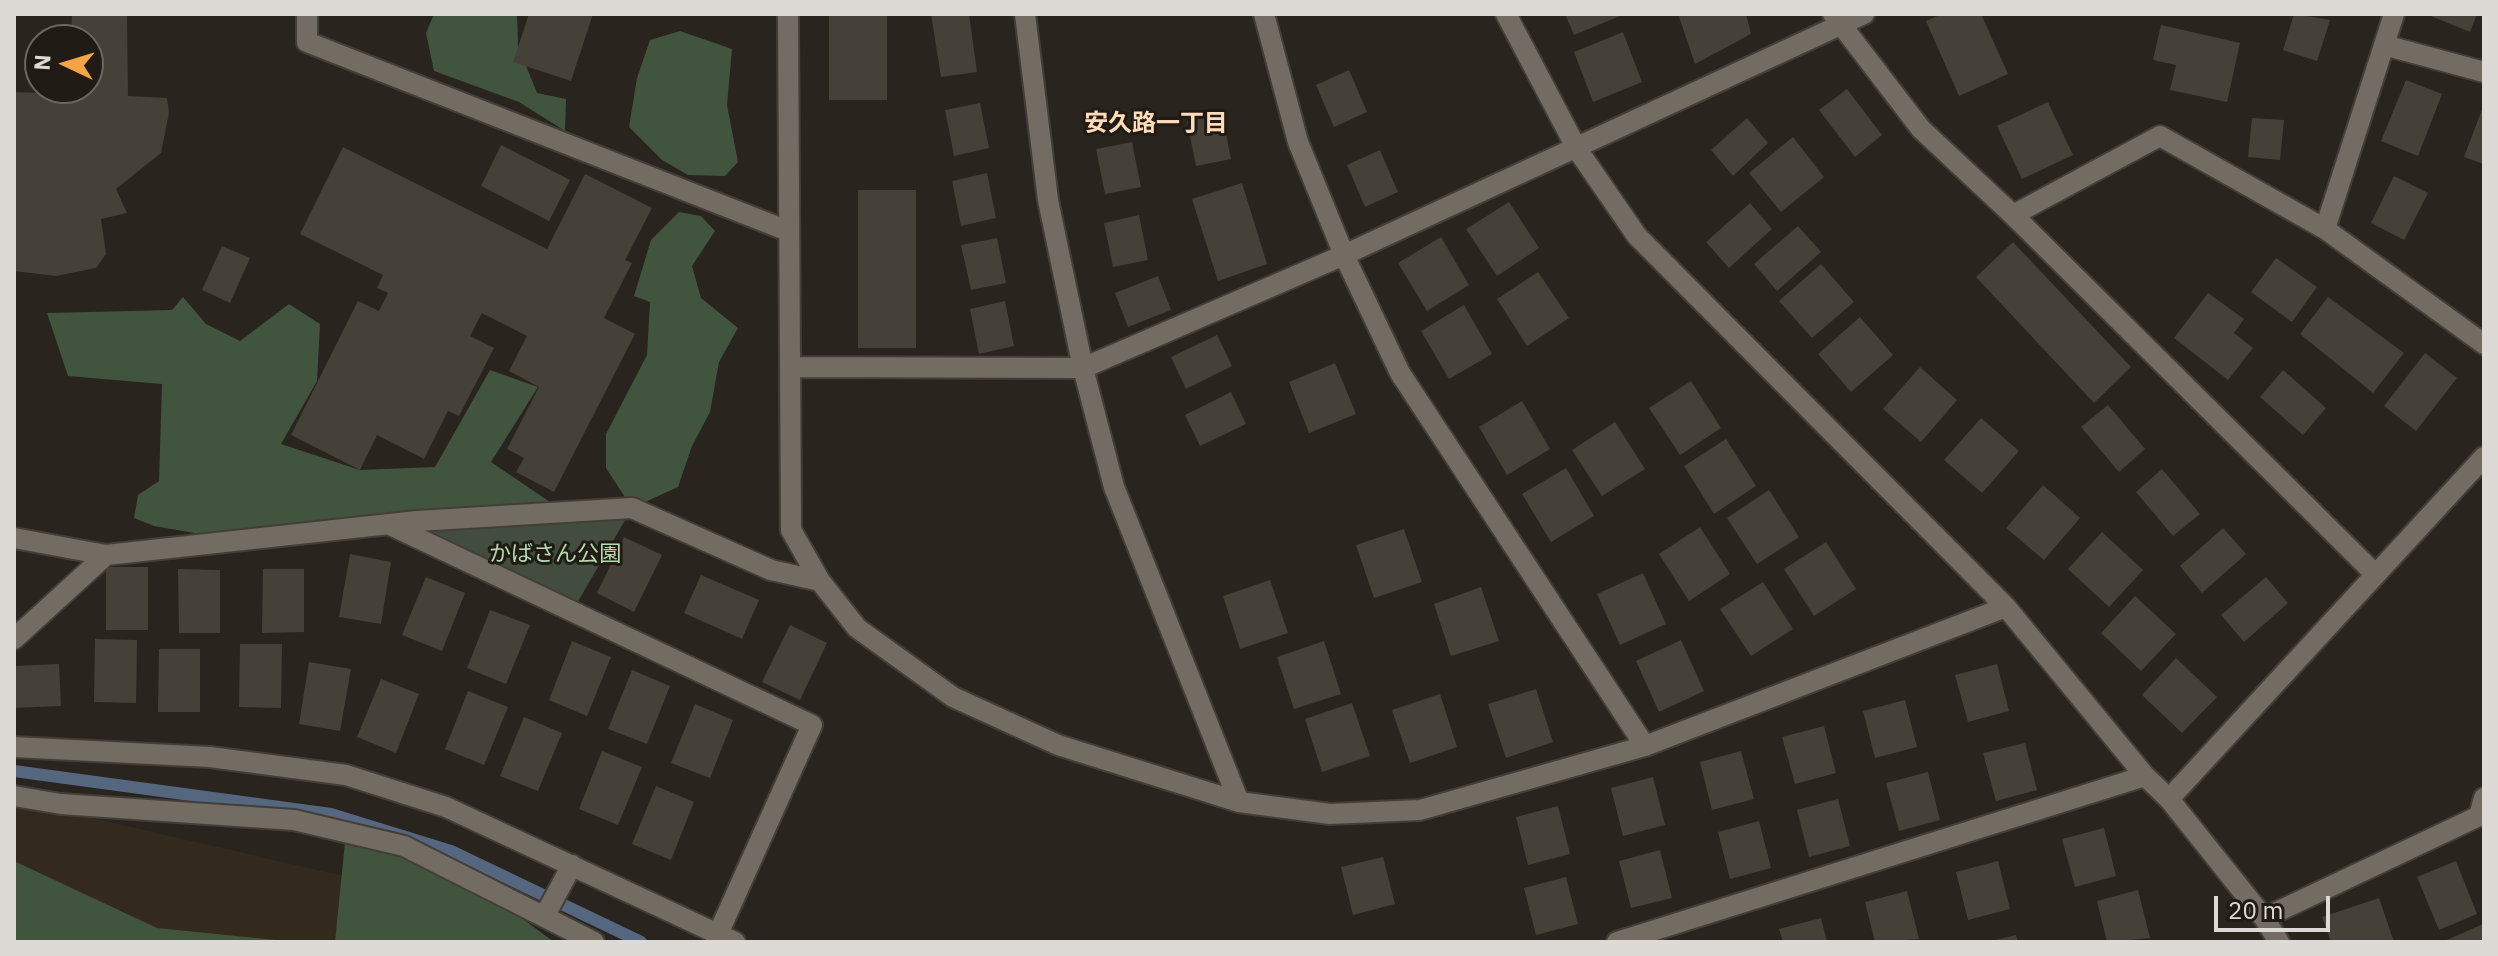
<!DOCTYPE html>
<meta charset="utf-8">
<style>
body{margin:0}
#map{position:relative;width:2498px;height:956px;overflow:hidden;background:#29241d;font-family:"IBM Plex Sans",sans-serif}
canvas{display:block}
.frame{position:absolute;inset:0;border:16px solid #dddad5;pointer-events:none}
.north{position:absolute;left:24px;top:24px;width:80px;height:80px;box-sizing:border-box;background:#201b14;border:2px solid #6c6761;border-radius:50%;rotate:274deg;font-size:22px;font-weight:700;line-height:32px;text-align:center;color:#dddad5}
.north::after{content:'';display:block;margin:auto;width:28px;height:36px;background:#f4a345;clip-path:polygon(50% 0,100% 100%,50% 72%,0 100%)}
.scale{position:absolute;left:2214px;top:896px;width:116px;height:36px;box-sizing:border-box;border:4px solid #dddad5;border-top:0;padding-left:10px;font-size:24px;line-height:28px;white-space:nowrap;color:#dddad5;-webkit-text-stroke:6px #201b14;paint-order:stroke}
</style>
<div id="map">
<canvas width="2498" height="956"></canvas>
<div class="frame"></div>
<div class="north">N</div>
<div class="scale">20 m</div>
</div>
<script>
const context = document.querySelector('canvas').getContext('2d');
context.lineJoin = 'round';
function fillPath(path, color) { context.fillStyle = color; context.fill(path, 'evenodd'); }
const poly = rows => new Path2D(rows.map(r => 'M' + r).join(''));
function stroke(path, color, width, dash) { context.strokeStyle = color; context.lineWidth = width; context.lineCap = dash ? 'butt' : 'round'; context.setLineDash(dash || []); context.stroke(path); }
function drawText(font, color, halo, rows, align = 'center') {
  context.font = font + ' "IBM Plex Sans","Noto Sans JP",sans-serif'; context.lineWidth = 6; context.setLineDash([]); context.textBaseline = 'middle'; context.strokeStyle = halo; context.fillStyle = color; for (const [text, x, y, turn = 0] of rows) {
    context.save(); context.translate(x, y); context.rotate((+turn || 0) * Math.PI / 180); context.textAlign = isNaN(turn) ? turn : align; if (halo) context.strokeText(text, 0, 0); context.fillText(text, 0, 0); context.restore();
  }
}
fillPath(poly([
 [14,800,361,880,534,942,14,942]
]), '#332a1d');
fillPath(poly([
 [632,508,572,612,387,524]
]), '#424d3f');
fillPath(poly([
 [434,14,517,14,518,46,537,93,566,99,565,131,519,102,434,71,426,33],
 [680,31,732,49,727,105,738,162,725,176,688,175,662,160,629,127,637,78,650,40],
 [679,212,701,216,715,231,692,266,701,298,738,328,719,362,710,412,692,446,678,487,632,508,606,468,606,434,647,355,650,302,634,296,651,240],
 [183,297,206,324,240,341,289,304,320,324,317,381,281,444,360,470,435,467,490,370,538,387,491,462,550,502,544,513,200,534,154,526,134,518,138,495,159,481,162,384,68,376,47,313,172,310],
 [346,832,466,877,554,942,335,942],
 [14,861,157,928,296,942,14,942]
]), '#41543d');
stroke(poly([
 [14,771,331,814,451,851,641,942]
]), '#54677f', 12);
fillPath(poly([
 [72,14,127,14,128,96,167,98,169,113,161,153,116,189,127,213,101,219,106,254,96,268,56,276,14,271,14,92,68,94,69,88,88,88,88,40,71,40],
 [529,14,593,14,571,81,513,62],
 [829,14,887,14,887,100,829,100],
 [931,14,969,14,977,72,941,77],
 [1565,14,1625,14,1574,35],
 [1678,14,1746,14,1751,34,1695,64],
 [1942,14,1981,14,2008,74,1959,96,1926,21],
 [2294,14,2330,20,2317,61,2283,50],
 [2426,14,2477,14,2470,32],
 [2161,25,2240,43,2227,102,2170,90,2176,65,2153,60],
 [1623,32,1642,82,1593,102,1574,52],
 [1349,70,1367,112,1334,127,1316,85],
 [2406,80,2442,94,2418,156,2381,141],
 [1847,89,1882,135,1855,157,1819,110],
 [2048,102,2073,155,2022,179,1997,126],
 [980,103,989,148,954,156,945,110],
 [2484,104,2484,164,2464,157],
 [1222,114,1231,159,1196,166,1187,121],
 [1747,118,1768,143,1733,176,1711,150],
 [2252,118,2284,120,2280,160,2248,157],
 [1793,137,1824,177,1781,212,1749,173],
 [1132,142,1141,187,1105,194,1096,149],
 [501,145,570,180,549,221,481,186],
 [343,147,547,249,585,174,652,208,625,260,632,263,604,318,635,334,554,492,516,472,524,458,507,449,539,387,509,371,527,336,482,313,470,336,494,348,459,416,448,411,424,459,377,435,360,470,291,435,358,301,379,311,388,293,377,288,383,275,300,234],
 [1380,150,1398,192,1365,207,1347,165],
 [987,173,996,218,961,226,952,181],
 [2394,176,2428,193,2404,240,2371,223],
 [1242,183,1267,264,1218,281,1192,199],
 [858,190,916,190,916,348,858,348],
 [1509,202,1539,248,1497,276,1466,229],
 [1750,203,1772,229,1729,268,1706,242],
 [1139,215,1148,260,1113,267,1104,223],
 [1798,226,1821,252,1777,291,1754,264],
 [1441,237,1469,285,1427,311,1398,263],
 [997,238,1006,283,971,290,961,245],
 [2013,242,2131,367,2094,403,1976,277],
 [222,246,250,258,230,303,202,290],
 [2276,258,2317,287,2292,322,2251,292],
 [1821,264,1854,302,1812,338,1779,301],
 [1538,272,1569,318,1527,346,1497,299],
 [1158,276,1171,310,1128,327,1115,293],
 [2208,293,2244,319,2234,333,2253,348,2228,380,2174,338],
 [2328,297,2404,353,2373,393,2300,334],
 [1005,301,1014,346,979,354,970,309],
 [1464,305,1492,354,1449,379,1421,331],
 [1860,317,1893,355,1851,392,1818,354],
 [1217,335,1232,366,1186,389,1171,357],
 [2425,353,2457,378,2416,431,2384,406],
 [1335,363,1356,414,1309,433,1289,382],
 [1920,367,1957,400,1921,442,1883,409],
 [2283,370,2326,408,2303,435,2260,397],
 [1691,381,1721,428,1680,455,1649,408],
 [1231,392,1246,424,1200,446,1185,415],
 [1522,401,1550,449,1507,475,1479,427],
 [2108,405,2145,449,2119,472,2081,427],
 [1981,418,2019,451,1982,493,1944,460],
 [1615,422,1645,469,1602,496,1572,450],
 [1726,439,1756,486,1714,514,1684,466],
 [1566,468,1594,516,1551,542,1522,494],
 [2162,469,2200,514,2173,536,2136,492],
 [2043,485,2080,518,2044,560,2006,528],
 [1769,490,1799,537,1757,564,1727,518],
 [1700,527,1730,574,1689,601,1659,554],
 [2223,528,2246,554,2202,593,2180,566],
 [1404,529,1422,582,1374,598,1356,545],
 [2102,532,2143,570,2109,607,2068,569],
 [624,537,662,555,634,612,597,593],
 [1826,542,1856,589,1814,616,1784,569],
 [350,554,391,562,381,624,339,617],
 [106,567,148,567,148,630,106,630],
 [178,569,220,570,220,633,179,633],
 [263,569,304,569,304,632,262,633],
 [1643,573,1666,624,1620,645,1597,594],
 [701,575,759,600,742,639,684,613],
 [426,577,465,593,442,651,402,635],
 [2266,577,2288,603,2244,642,2221,615],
 [1270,580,1288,633,1240,649,1223,596],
 [1763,582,1793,629,1751,656,1720,609],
 [1481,587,1499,641,1451,656,1434,604],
 [2135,596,2176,634,2141,671,2101,633],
 [490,610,530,625,506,684,467,668],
 [790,625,827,643,800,700,762,682],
 [95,639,137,640,136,703,94,702],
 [1681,640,1704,691,1659,712,1636,661],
 [572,641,611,657,587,716,549,700],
 [1324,641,1341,694,1294,709,1277,657],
 [240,644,282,644,281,708,239,707],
 [159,649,200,649,200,712,158,712],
 [2176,658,2217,697,2182,733,2142,695],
 [309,662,351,669,340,731,299,724],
 [59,664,61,706,14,708,14,666],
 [1997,664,2009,711,1968,722,1955,675],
 [632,670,670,686,647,744,608,729],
 [381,679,419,694,396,753,357,737],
 [1536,689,1553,742,1506,758,1488,704],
 [468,691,508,707,484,765,445,749],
 [1440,694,1457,747,1410,763,1392,710],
 [1905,700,1917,747,1875,758,1863,711],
 [1352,703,1370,756,1322,772,1305,719],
 [695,704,733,720,710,778,671,763],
 [524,717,562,733,538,791,500,776],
 [1824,726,1836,773,1795,784,1782,737],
 [2025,743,2037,790,1996,801,1983,753],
 [602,751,642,767,618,825,579,809],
 [1741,751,1754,799,1712,810,1700,762],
 [1928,772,1940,820,1899,831,1886,783],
 [1653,777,1665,825,1623,836,1611,788],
 [656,786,694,802,671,860,632,844],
 [1838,799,1850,846,1809,857,1797,810],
 [1558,806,1570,854,1528,865,1516,817],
 [1759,821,1771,868,1730,879,1718,832],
 [2104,828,2116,876,2075,887,2062,839],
 [1660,850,1672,898,1631,908,1619,861],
 [1383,857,1395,904,1353,915,1341,867],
 [1998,861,2010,909,1968,920,1956,872],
 [2456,861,2477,914,2439,930,2417,877],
 [1566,877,1578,924,1536,935,1524,888],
 [2138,890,2150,938,2107,942,2097,901],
 [1907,891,1919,939,1875,942,1865,902],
 [2379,898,2394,942,2331,942,2322,917],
 [1821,918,1827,942,1783,942,1779,929],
 [2483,924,2484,942,2442,942],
 [2016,935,2018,942,1992,942,1992,941]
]), '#454038');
const minor = poly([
 [307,14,307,42,788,231],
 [788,14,791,530,820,581,857,628,953,697,1058,745,1239,802,1330,814,1420,810,1645,746,2006,607],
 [1025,14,1048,200,1083,368,1114,487,1239,802],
 [1264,14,1298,142,1344,255,1400,373,1645,746],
 [1506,14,1577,149,1637,236,2006,607,2145,776,2169,799,2264,918,2279,942],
 [1833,14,1921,129,2013,215,2160,136,2325,229,2484,344],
 [2384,45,2484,72],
 [2013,215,2374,573],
 [2325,229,2394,14],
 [792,367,1083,368,1344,255,1864,14],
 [390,525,812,725,718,934],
 [14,538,106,555],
 [14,639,106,555,417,521,632,508,771,570,820,581],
 [14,747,210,757,346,775,446,807,735,942],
 [14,796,61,804,294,820,404,846,594,942],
 [2169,799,2484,457],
 [544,917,572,865],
 [2264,918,2479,816,2484,798],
 [1617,942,2145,776]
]);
stroke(minor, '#433e38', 24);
stroke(minor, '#726c63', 20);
drawText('22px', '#b5daab', '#201b14', [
 ["かばさん公園",555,555]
]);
drawText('bold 24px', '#ffdcb9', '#201b14', [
 ["安久路一丁目",1156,124]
]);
</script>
